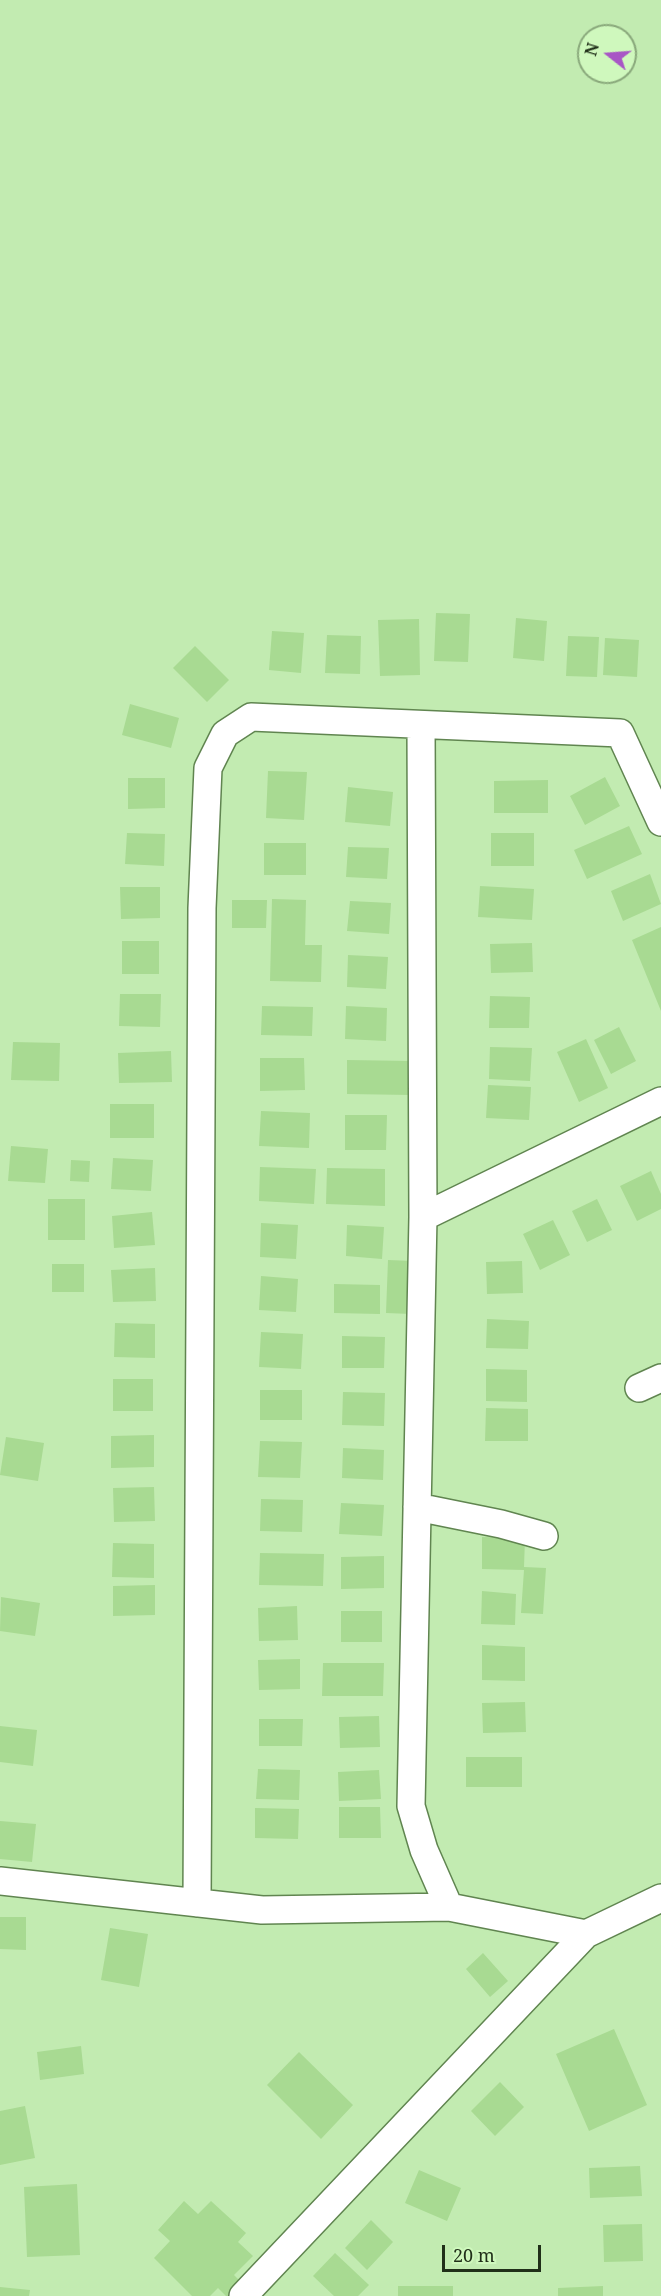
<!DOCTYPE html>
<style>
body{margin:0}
#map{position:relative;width:661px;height:2296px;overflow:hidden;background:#c2ebb1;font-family:"Noto Serif",serif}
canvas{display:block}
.north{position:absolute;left:577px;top:24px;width:60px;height:60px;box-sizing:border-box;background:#cff8bd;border:2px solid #89a87b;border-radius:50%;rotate:287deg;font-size:16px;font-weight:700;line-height:24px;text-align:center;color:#202f19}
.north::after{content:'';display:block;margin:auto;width:21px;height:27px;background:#a856c5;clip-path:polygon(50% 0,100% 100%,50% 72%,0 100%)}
.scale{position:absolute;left:442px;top:2245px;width:99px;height:27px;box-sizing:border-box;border:3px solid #202f19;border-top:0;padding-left:8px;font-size:18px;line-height:21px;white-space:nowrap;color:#202f19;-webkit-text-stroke:4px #cff8bd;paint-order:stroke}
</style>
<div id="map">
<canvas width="661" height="2296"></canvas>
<div class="north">N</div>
<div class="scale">20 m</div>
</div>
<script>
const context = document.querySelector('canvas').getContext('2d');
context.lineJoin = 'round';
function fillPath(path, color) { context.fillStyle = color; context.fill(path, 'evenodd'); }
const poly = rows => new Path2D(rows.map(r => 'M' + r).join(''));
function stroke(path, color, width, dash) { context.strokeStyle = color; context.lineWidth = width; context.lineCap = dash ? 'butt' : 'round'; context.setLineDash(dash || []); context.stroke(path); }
fillPath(poly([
 [436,613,470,614,468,662,434,661],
 [516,618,547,621,544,661,513,658],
 [419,619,420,675,380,676,378,620],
 [272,631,304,633,301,673,269,670],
 [327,635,361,636,360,674,325,673],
 [568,636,599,637,597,677,566,676],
 [605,638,639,640,637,677,603,675],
 [195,646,229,680,207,702,173,668],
 [130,704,179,718,171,748,122,735],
 [268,771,307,772,304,820,266,818],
 [605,777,620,806,585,825,570,796],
 [128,778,165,778,165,808,128,809],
 [548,780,548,813,494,813,494,781],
 [348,787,393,792,390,826,345,822],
 [629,826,642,854,587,879,574,850],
 [127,833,165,834,164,866,125,864],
 [491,833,534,833,534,866,491,866],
 [264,843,306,843,306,875,264,875],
 [348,847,389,848,387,879,346,877],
 [650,874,661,904,623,921,611,891],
 [480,886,534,889,532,920,478,917],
 [120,887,160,887,160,918,121,919],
 [272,899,306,900,305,945,322,945,321,982,270,981],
 [232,900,267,900,266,928,232,928],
 [350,901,391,903,389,934,347,931],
 [661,927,661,1011,632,940],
 [122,941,159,941,159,974,122,974],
 [532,943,533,972,491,973,490,944],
 [348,955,388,957,386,989,347,987],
 [120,994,161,994,160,1027,119,1026],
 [490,996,530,997,529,1028,489,1028],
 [262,1006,313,1007,312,1036,261,1035],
 [346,1006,387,1008,386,1041,345,1039],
 [619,1027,636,1061,611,1074,594,1040],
 [586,1039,608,1088,579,1102,557,1052],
 [13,1042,60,1043,59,1081,11,1080],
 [490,1047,532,1048,530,1081,489,1079],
 [171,1051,172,1082,119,1083,118,1053],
 [260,1058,304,1058,305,1090,260,1091],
 [347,1060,411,1061,411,1095,347,1094],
 [488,1085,531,1087,529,1120,486,1118],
 [110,1104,154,1104,154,1138,110,1138],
 [261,1111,310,1113,309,1148,259,1146],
 [345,1115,387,1115,386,1150,345,1150],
 [11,1146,48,1149,45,1183,8,1181],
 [113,1158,153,1160,151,1191,111,1189],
 [71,1160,90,1161,89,1182,70,1181],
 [260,1167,316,1169,314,1204,259,1201],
 [327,1168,385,1169,385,1206,326,1204],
 [651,1171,661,1194,661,1209,637,1221,620,1186],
 [48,1199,85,1199,85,1240,48,1240],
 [597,1199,612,1230,587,1242,572,1211],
 [152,1212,155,1245,114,1248,112,1216],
 [553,1220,570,1255,540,1270,523,1234],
 [261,1223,298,1225,296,1259,260,1257],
 [347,1225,384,1227,382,1259,346,1256],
 [388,1260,413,1261,411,1314,386,1313],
 [522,1261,523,1293,487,1294,486,1262],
 [52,1264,84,1264,84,1292,52,1292],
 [155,1268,156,1301,113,1302,111,1270],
 [261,1276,298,1279,296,1312,259,1310],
 [334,1284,380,1285,380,1314,334,1313],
 [487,1319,529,1321,528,1349,486,1348],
 [115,1323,155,1324,155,1358,114,1357],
 [261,1332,303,1334,301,1369,259,1367],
 [342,1336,385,1337,384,1368,342,1368],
 [486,1369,527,1370,527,1402,486,1401],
 [113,1379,153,1379,153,1411,113,1411],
 [260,1390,302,1390,302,1420,260,1420],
 [343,1392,385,1393,384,1426,342,1425],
 [486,1408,528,1409,528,1441,485,1441],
 [154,1435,154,1467,111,1468,111,1436],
 [6,1437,44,1443,38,1481,0,1475],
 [260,1441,302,1442,300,1478,258,1477],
 [343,1448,384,1450,383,1480,342,1478],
 [154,1487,155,1521,114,1522,113,1488],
 [261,1499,303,1500,302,1532,260,1531],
 [341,1503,384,1505,382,1536,339,1534],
 [482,1537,525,1538,524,1567,546,1568,543,1614,521,1613,524,1570,482,1569],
 [113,1543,154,1544,154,1578,112,1577],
 [260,1553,324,1554,323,1586,259,1585],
 [384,1556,384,1588,341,1589,341,1557],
 [155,1585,155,1615,113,1616,113,1586],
 [482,1591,516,1594,515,1625,481,1624],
 [1,1597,40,1603,35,1636,0,1631],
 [297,1606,298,1640,259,1641,258,1608],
 [341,1611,382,1611,382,1642,341,1642],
 [482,1645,525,1647,525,1681,482,1680],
 [300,1659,300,1689,259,1690,258,1660],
 [323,1663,384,1663,383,1696,322,1696],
 [525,1702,526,1732,483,1733,482,1703],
 [379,1716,380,1747,340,1748,339,1717],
 [259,1719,303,1719,302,1746,259,1746],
 [0,1726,37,1730,33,1766,0,1762],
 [466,1757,522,1757,522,1787,466,1787],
 [258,1769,300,1770,299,1800,256,1799],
 [379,1770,381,1799,339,1801,338,1772],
 [339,1807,380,1807,381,1838,339,1838],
 [255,1808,299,1809,298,1839,255,1838],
 [0,1821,36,1824,32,1862,0,1859],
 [0,1917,26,1917,26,1950,0,1949],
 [110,1928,148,1934,139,1987,101,1980],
 [483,1953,508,1981,490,1997,466,1969],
 [614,2029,647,2105,589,2131,556,2054],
 [81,2046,84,2074,40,2080,37,2052],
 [299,2052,353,2105,321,2139,267,2085],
 [500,2082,524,2107,495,2136,471,2111],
 [25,2106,35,2158,0,2165,0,2111],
 [640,2166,642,2196,590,2198,589,2168],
 [419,2170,461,2188,447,2221,405,2203],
 [77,2184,80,2255,27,2257,24,2187],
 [184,2201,198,2214,211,2201,246,2233,238,2242,253,2256,234,2275,243,2284,232,2296,226,2296,218,2288,210,2296,192,2296,154,2258,170,2241,158,2230],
 [371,2220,393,2242,367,2270,345,2248],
 [642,2224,643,2261,604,2262,603,2225],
 [335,2253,369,2285,358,2296,334,2296,313,2276],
 [398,2286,453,2286,453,2296,398,2296],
 [603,2286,603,2296,558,2296,558,2288],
 [0,2287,30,2290,29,2296,0,2296]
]), '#a8da92');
const street = poly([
 [421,726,423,1217,411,1806,424,1850,449,1907],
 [423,1217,661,1101],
 [639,1388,661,1378],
 [417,1507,501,1524,544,1536],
 [0,1881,262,1910,449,1907,586,1934],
 [197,1903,202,908,208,768,225,734,251,717,620,733,661,822],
 [243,2296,586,1934,661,1898]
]);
stroke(street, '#608550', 30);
stroke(street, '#fff', 27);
</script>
